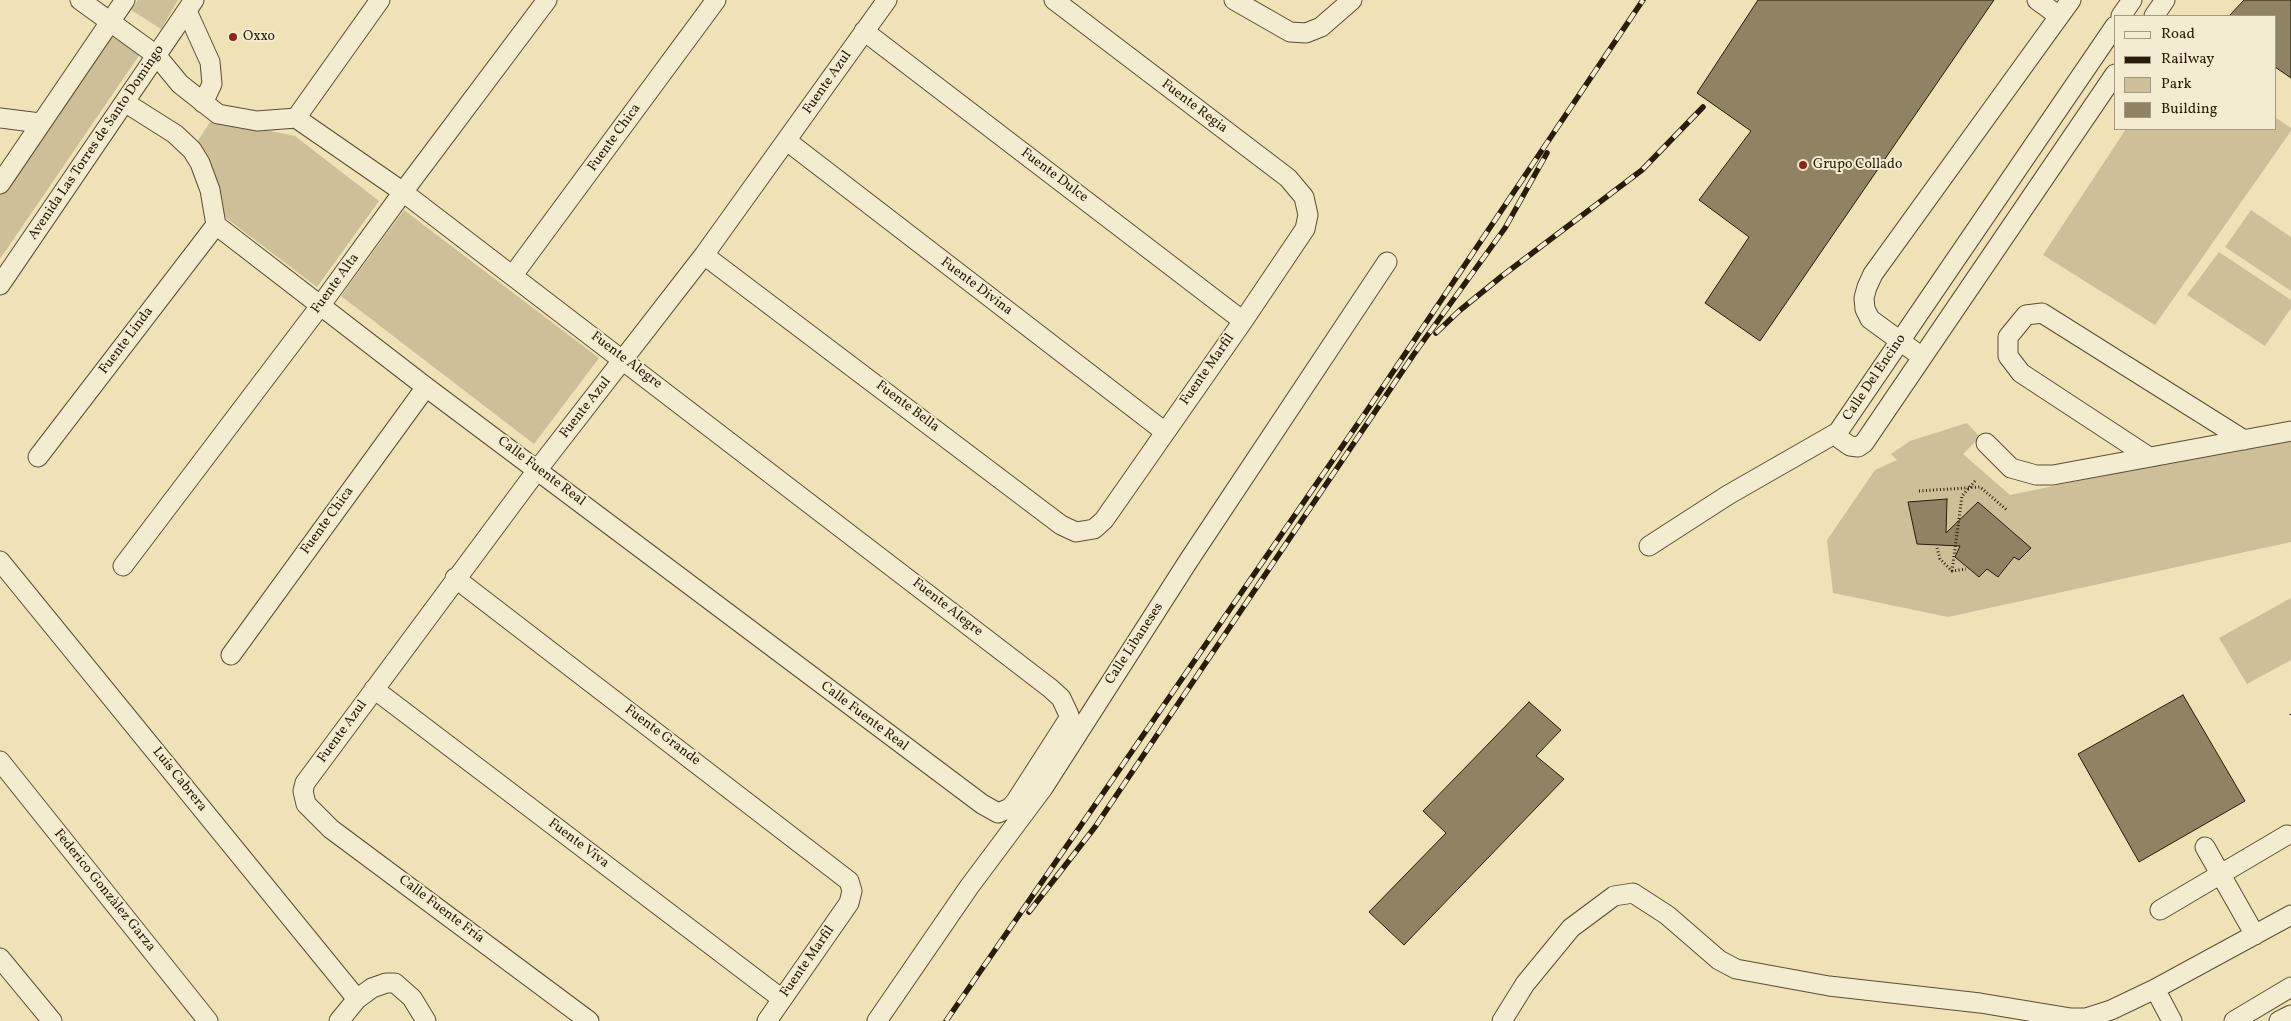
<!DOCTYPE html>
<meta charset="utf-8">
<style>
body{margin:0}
#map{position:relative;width:2291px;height:1021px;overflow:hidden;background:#eee2b6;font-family:Vollkorn,serif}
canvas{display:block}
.legend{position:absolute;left:2114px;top:15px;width:162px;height:115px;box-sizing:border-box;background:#f4ecd0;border:1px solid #a39980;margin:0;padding:6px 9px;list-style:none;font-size:15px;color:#291c09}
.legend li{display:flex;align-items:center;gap:10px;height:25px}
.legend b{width:25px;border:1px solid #a39980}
</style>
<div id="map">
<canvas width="2291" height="1021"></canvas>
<ul class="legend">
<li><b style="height:6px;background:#f4ecd0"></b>Road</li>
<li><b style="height:6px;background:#291c09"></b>Railway</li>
<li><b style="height:14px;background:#cdc099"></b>Park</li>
<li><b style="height:14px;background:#8f8363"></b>Building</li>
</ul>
</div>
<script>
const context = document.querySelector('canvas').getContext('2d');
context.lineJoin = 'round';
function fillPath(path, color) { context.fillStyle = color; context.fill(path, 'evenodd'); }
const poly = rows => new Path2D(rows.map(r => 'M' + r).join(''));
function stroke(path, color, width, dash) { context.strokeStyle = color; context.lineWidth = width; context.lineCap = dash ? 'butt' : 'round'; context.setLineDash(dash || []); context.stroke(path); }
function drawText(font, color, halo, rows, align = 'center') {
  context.font = font + ' Vollkorn,serif'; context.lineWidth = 4; context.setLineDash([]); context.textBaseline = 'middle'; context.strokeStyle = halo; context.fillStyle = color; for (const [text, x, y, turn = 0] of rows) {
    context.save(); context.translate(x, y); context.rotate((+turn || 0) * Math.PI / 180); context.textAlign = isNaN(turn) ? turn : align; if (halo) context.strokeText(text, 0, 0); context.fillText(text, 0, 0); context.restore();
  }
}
fillPath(poly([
 [138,0,178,0,161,29,131,10],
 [106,33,140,54,0,259,0,188],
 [2275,117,2291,128,2291,131,2155,325,2043,255,2126,129,2275,129],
 [212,119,295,136,379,201,317,287,226,218,197,142],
 [404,210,599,358,534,444,341,296],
 [2251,210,2291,237,2291,291,2225,247],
 [2219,252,2291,300,2291,308,2265,346,2187,295],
 [1967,423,1980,437,1963,454,2010,495,2291,437,2291,542,1948,617,1833,593,1827,540,1875,470,1897,460,1891,454,1910,441],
 [2291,598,2291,660,2247,684,2219,638]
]), '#cdc099');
const building = poly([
 [1758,0,1994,0,1760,341,1705,303,1749,237,1699,200,1751,131,1697,93,1758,0],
 [2244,0,2291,0,2291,78,2275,67,2275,16,2229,16,2244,0],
 [1947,499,1946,533,1978,502,2031,548,2019,560,2014,557,1998,577,1987,569,1979,577,1955,557,1960,546,1917,544,1908,502,1947,499],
 [2183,695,2245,801,2139,862,2078,754,2183,695],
 [1529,702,1561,730,1536,756,1564,779,1404,945,1369,912,1446,833,1423,811,1529,702]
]);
fillPath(building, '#8f8363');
stroke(building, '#291c09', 1);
const minor = poly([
 [80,0,156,55,180,84,218,114,257,121,296,118,403,192,1050,688,1061,698,1069,715,1068,720,1016,801,1010,808,998,813,982,804,426,387,216,225,210,190,200,163,192,150,175,134,126,103],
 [1234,0,1290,32,1306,33,1321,27,1352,0],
 [2037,0,2059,16],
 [187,11,210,62,212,84,203,103],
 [2121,16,2132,0],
 [2154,16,2165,0],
 [864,31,1243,321],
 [0,118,40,123],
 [296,118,380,0],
 [787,141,1165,432],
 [0,184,125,0],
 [704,255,1061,525,1076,532,1094,529,1104,520,1243,321,1305,229,1308,215,1304,197,1288,178,1054,0],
 [513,275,716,0],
 [0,285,194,0],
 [1922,357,1870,319,1865,309,1864,298,1867,287,1873,274,2071,0],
 [1838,432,1840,439,1850,446,1858,447,1864,443,2115,74],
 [1986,443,2011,468,2036,475,2053,475,2291,431],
 [38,457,216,225],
 [2149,457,2021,373,2008,356,2008,337,2026,315,2042,313,2244,440],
 [1649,546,1728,495,1838,432,2115,26],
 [0,561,357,999],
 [123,566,320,306,403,192,547,0],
 [455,578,849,881,852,891,849,903,767,1021],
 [231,655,426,387],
 [374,689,782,999],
 [0,761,208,1021],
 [2205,847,2255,935],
 [2160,910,2287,835],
 [0,958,52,1021],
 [2155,989,2172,1021],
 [339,1021,357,999,372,988,386,983,395,983,412,998,426,1021],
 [589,1021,331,829,306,804,303,791,305,783,538,469,704,255,887,0],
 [877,1021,969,887,1043,788,1189,560,1387,262],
 [1502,1021,1525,984,1571,928,1614,896,1633,893,1667,915,1719,960,1736,969,1829,986,1980,1003,2071,1018,2086,1018,2111,1010,2155,989,2291,915],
 [2234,1021,2291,987],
 [2279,1021,2291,1015]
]);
stroke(minor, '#5a4e34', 21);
stroke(poly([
 [1919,491,1980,487,2008,511],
 [1937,548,1940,559,1952,571,1966,569],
 [1952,571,1962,496,1976,480],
 [2291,714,2291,716]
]), '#291c09', 3, [1, 2.5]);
stroke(minor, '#f4ecd0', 19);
const rail = poly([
 [1436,333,1459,311,1502,276,1642,170,1703,107],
 [1029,912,1095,827,1414,354,1505,228,1547,153],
 [946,1021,1368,409,1643,0]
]);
stroke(rail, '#291c09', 5.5);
stroke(rail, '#f4ecd0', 4, [11]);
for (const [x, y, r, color] of [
 [233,37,5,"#8f2418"],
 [1803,165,5,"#8f2418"]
]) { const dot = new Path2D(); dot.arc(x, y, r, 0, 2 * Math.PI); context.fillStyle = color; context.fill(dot); stroke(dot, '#f4ecd0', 2); }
drawText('14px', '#291c09', '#f4ecd0', [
 ["Oxxo",243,37],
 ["Grupo Collado",1813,165]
], 'left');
drawText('14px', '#291c09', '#f4ecd0', [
 ["Fuente Azul",828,83,-55],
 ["Fuente Regia",1194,107,37],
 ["Fuente Chica",615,138,-54],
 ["Avenida Las Torres de Santo Domingo",97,143,-56],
 ["Fuente Dulce",1054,176,37],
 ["Fuente Alta",336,284,-54],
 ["Fuente Divina",976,287,37],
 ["Fuente Linda",127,341,-53],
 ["Fuente Alegre",626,361,37],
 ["Fuente Marfil",1208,370,-55],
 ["Calle Del Encino",1875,378,-56],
 ["Fuente Bella",907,407,37],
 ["Fuente Azul",586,408,-52],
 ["Calle Fuente Real",541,472,37],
 ["Fuente Chica",328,521,-54],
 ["Fuente Alegre",947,608,38],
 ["Calle Libaneses",1135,644,-57],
 ["Calle Fuente Real",864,717,37],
 ["Fuente Azul",343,732,-54],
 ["Fuente Grande",662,736,37],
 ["Luis Cabrera",179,780,51],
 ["Fuente Viva",578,844,37],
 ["Federico Gonzàlez Garza",104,891,51],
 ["Calle Fuente Fría",441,910,37],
 ["Fuente Marfil",808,962,-55]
]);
</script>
